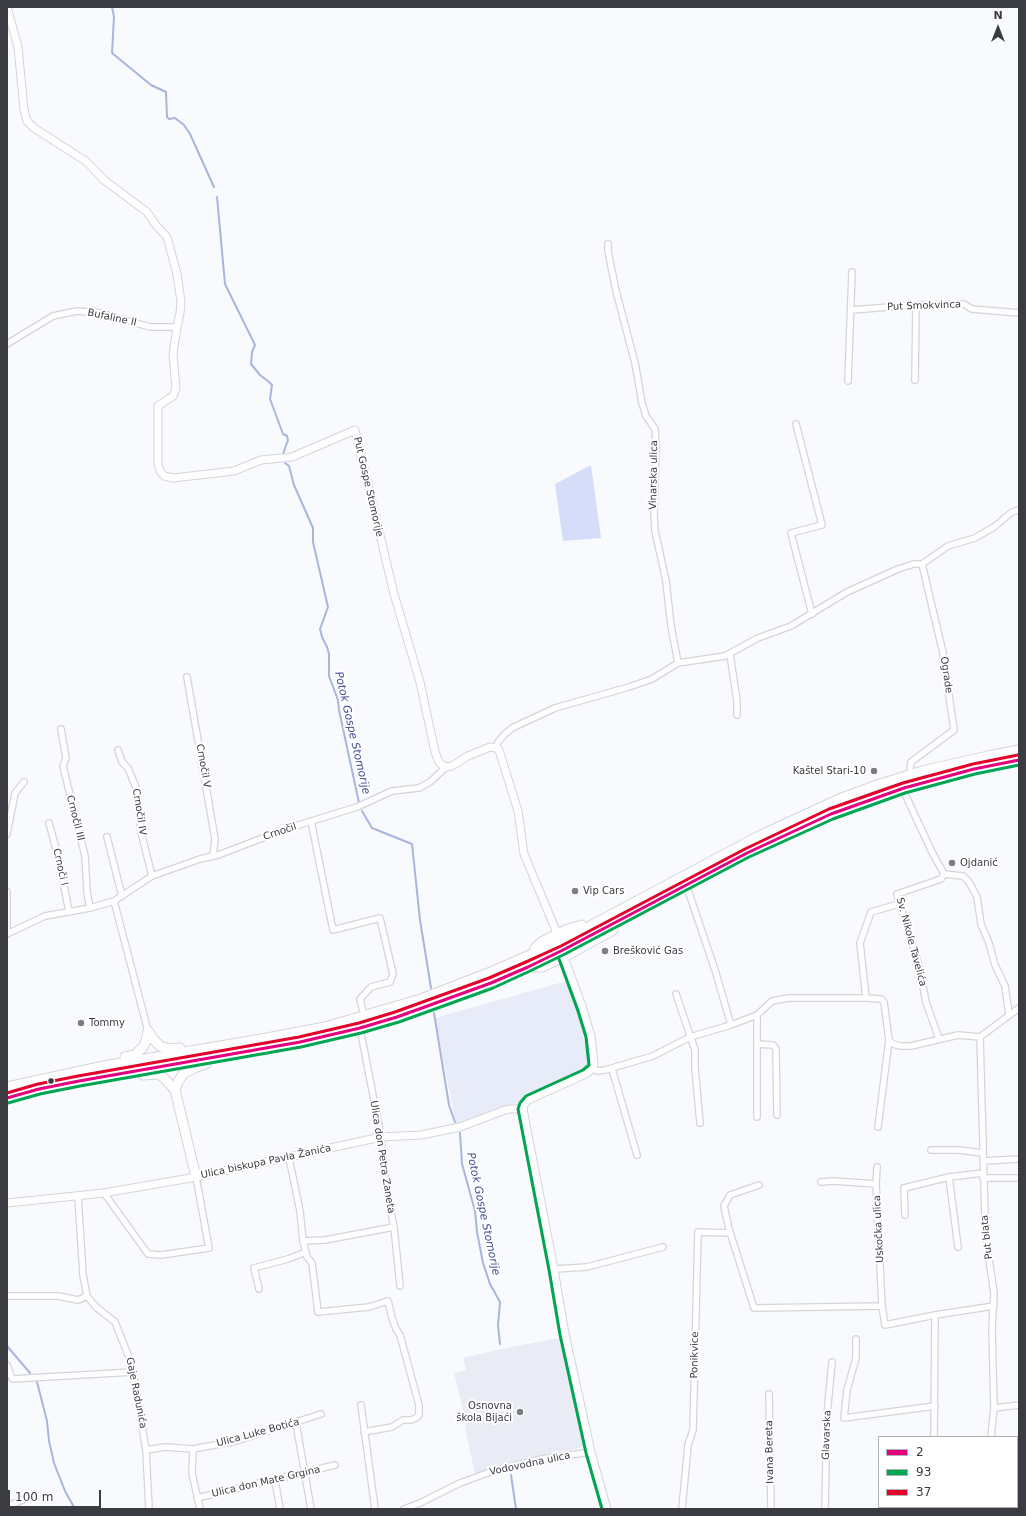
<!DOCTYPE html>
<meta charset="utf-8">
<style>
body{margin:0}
#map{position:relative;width:1026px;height:1516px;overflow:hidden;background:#f8fafd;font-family:"DejaVu Sans",sans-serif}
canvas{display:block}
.frame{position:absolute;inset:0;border:8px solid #3a3c41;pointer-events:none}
.legend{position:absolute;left:878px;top:1436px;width:140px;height:72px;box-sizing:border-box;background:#fff;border:1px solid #b0b1b3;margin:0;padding:5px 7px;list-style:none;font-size:12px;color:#3a3c41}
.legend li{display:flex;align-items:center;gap:8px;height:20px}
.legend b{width:20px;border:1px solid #b0b1b3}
.north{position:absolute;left:978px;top:8px;width:40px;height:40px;-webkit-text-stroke:3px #fff;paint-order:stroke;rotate:0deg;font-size:11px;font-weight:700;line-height:16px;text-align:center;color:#3a3c41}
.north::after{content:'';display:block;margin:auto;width:14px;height:18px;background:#3a3c41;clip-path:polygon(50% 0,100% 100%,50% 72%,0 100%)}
.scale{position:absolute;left:8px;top:1490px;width:93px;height:18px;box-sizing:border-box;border:2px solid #3a3c41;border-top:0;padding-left:5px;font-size:12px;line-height:14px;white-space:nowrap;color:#3a3c41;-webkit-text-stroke:3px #fff;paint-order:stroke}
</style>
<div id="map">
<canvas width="1026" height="1516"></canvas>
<div class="frame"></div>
<ul class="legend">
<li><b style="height:5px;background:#e5007d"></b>2</li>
<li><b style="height:5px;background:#00a651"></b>93</li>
<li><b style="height:5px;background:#e4002b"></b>37</li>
</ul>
<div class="north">N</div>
<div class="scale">100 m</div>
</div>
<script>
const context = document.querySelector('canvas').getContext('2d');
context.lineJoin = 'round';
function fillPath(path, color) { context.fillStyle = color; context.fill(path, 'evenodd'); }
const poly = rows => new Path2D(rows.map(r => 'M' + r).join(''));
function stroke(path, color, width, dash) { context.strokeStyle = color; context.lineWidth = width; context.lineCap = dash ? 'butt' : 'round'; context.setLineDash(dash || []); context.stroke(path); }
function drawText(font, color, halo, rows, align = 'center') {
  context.font = font + ' "DejaVu Sans",sans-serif'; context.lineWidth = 4; context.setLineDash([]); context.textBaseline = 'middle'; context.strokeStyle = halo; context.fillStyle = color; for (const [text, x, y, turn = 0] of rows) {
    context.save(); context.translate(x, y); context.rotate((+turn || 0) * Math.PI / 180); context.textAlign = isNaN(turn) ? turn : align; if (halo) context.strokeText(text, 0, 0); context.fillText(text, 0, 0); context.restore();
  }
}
fillPath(poly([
 [559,1338,583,1442,582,1446,579,1448,475,1474,465,1428,466,1422,454,1373,466,1370,463,1358,501,1349]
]), '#eaecf5');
fillPath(poly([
 [570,980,581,1013,591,1048,591,1066,582,1075,515,1104,456,1124,435,1018]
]), '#e8ecf9');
fillPath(poly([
 [591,465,601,538,563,541,555,484]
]), '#d6ddf9');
stroke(poly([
 [112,7,114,17,112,53,151,85,166,92,167,117,169,119,175,118,184,125,190,134,214,187],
 [217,197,225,284,255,345,252,352,251,364,260,375,269,382,272,385,270,399,283,434,287,436,288,440,283,454],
 [285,463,289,466,294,485,313,528,313,542,328,607,320,629,322,637,327,647,329,654,329,676,338,700,339,710,359,803],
 [362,811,372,828,412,844,420,920,431,988],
 [434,1013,449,1105,455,1122],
 [460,1133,462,1164,475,1211,477,1232,483,1263,490,1284,500,1302,498,1325,500,1344],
 [7,1346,30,1373],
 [37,1382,47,1421,49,1441,54,1463,65,1491,75,1509],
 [511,1475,516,1509]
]), '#aab5de', 2);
const minor = poly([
 [608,244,608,251,616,291,635,363,642,403,646,416,655,429,656,446,654,515,655,531,666,581,671,626,678,663],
 [851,310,916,305,964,304,972,309,1019,313],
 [7,344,53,316,77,311,100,313,150,327,177,327],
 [915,380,916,305],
 [848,381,852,272],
 [796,424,822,525,791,533,812,614],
 [730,654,737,701,737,715],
 [187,677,215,839,213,856],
 [61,729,66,758,63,766,85,856,87,892,90,908],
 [496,748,498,742,504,735,512,728,555,708,629,687,652,679,678,663,725,656,758,638,791,626,847,592,898,569,914,564,922,564,948,546,975,538,994,527,1012,512,1019,510],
 [118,750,122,762,128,768,137,790,141,832,152,876],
 [910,768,911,762,954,730,943,653,922,564],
 [905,794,932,852,944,874,963,876,969,882,977,897,981,924,989,943,995,965,1005,986,1009,1015],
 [311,821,333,930,380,918,393,974,390,982,371,987,360,999,364,1016],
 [49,823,59,860,69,912],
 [7,834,15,793,24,782],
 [107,837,122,896],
 [686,884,715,970,731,1025],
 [7,892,7,934],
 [114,901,148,1031],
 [7,934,45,916,90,908,114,901,152,876,200,859,218,855,289,828,357,807,392,791,419,788,430,782,446,767],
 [676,994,695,1050,695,1068,700,1123],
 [866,998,860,943,871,912,899,904],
 [757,1015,757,1117],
 [360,1028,381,1137,386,1186,394,1227,400,1286],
 [980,1037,985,1216,987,1246,994,1293,992,1330,994,1408,991,1437],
 [980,1037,1019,1008],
 [939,1039,926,1002,919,966,897,894,941,879,944,874],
 [757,1044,773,1045,776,1049,777,1115],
 [593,1068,597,1071,605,1070,653,1056,690,1037,731,1025,757,1015,772,1001,789,998,866,998,881,999,884,1002,889,1040,893,1044,900,1046,911,1046,958,1035,980,1037],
 [612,1069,637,1155],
 [878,1127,889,1040],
 [931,1150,958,1150,983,1153],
 [289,1158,300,1211,303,1241,307,1257,312,1263,318,1312,369,1307,388,1301,392,1318,396,1329,400,1335,406,1357,419,1405,419,1415,416,1418,411,1420,403,1420,392,1427,364,1432],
 [983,1161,1019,1159],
 [949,1177,958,1247],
 [983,1178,1019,1178],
 [821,1182,833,1181,876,1184,882,1306,885,1325,935,1315,994,1306],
 [876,1184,877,1167],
 [759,1185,730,1195,724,1206,729,1229,754,1308,882,1306],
 [104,1193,148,1254,161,1255,209,1248,196,1177],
 [78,1196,83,1275,87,1296,96,1307,115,1322,130,1360,135,1383,146,1450,149,1509],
 [905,1215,904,1188,949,1177,983,1173],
 [303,1241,325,1240,394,1227],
 [554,1269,587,1267,663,1247],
 [259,1289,254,1268,288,1259,306,1252],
 [7,1296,58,1296,78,1300,87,1296],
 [856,1339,856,1358,847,1390,844,1418,935,1406],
 [7,1365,12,1379,133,1372],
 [769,1394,771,1509],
 [361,1405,375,1509],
 [994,1408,1019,1405],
 [296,1423,311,1509],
 [934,1437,935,1315],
 [193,1449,192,1473,200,1509],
 [146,1450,165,1447,193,1449,236,1441,321,1414],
 [275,1480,280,1509],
 [197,1498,335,1465],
 [985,1507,985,1509],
 [12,1509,11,1505,31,1496],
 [404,1509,420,1503,460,1483,493,1471,542,1459,591,1452],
 [682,1509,688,1445,693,1430,698,1232,730,1233],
 [825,1509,827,1415,832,1362],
 [932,1509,933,1507]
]);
const tertiary = poly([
 [7,7,18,47,24,110,27,121,34,128,87,162,104,180,147,212,155,224,167,237,177,274,181,302,180,313,177,327,173,354,176,389,173,396,158,406,158,464,160,471,164,476,173,478,234,471,261,460,292,457,355,430,394,594,420,682,435,752,439,762,442,765,446,767,452,766,468,756,490,747,496,748,499,750,518,811,524,854,557,933],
 [564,957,583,1009,591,1036,594,1064,593,1068,586,1074,528,1100,524,1105,523,1109,554,1269,565,1334,591,1452,607,1509],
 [7,1203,104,1193,196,1177,381,1137,421,1135,460,1127,505,1110,510,1109,523,1109]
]);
const primary = poly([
 [534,952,536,947,543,941,568,929,582,925],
 [529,967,542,967,564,957,613,930],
 [148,1031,153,1039,160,1046,169,1049,180,1048],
 [125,1057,135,1055,143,1047,146,1041,148,1031],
 [143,1075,157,1074,162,1076,175,1090,196,1177],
 [7,1087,104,1066,267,1038,325,1027,421,999,491,972,534,953,590,926,757,837,839,799,877,785,922,771,988,756,1019,750],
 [175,1090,178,1082,183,1074,194,1068,206,1064],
 [7,1098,39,1089,79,1081,300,1042,360,1028,397,1017,491,983,528,967,563,950,747,853,831,814,904,788,974,769,1019,760]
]);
stroke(minor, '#d4d5da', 8);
stroke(tertiary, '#d4d5da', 9);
stroke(primary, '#d4d5da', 11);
stroke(minor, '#fefeff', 5.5);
stroke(tertiary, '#fefeff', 7);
stroke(primary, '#fefeff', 9);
stroke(poly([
 [7,1098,39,1089,79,1081,300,1042,360,1028,397,1017,491,983,528,967,563,950,747,853,831,814,904,788,974,769,1019,760]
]), '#e5007d', 3);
stroke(poly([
 [559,959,578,1011,586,1037,589,1065,583,1070,526,1096,520,1103,518,1109,549,1270,560,1335,586,1453,602,1509],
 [8,1103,40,1094,80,1086,301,1047,361,1033,399,1022,493,988,530,971,565,954,749,857,833,819,905,793,975,774,1019,765]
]), '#00a651', 3);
stroke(poly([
 [7,1093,38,1084,78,1076,299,1037,359,1023,395,1012,489,978,526,962,561,946,745,849,829,809,903,783,973,764,1018,755]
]), '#e4002b', 3);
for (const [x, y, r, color] of [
 [874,771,4,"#7c7e83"],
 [952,863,4,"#7c7e83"],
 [575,891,4,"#7c7e83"],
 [605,951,4,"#7c7e83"],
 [81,1023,4,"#7c7e83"],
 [51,1081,3.5,"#3a3c41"],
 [520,1412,4,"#7c7e83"]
]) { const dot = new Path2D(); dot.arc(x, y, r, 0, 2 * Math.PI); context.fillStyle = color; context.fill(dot); stroke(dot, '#fff', 1.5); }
drawText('10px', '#3a3c41', '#fff', [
 ["Put Smokvinca",924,306,-2],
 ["Bufaline II",112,318,12],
 ["Vinarska ulica",654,475,-89],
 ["Put Gospe Stomorije",368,487,77],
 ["Ograde",946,675,82],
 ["Crnočil V",203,766,80],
 ["Crnočil IV",139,812,81],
 ["Crnočil III",75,818,76],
 ["Crnočil",280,832,-19],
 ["Crnoči l",60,867,77],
 ["Sv. Nikole Tavelića",911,942,75],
 ["Ulica don Petra Zaneta",382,1157,81],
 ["Ulica biskupa Pavla Žanića",266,1162,-12],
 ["Uskočka ulica",879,1229,-93],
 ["Put blata",987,1237,-96],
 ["Ponikvice",695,1355,-89],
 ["Gaje Radunića",136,1393,79],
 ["Ulica Luke Botića",258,1433,-15],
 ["Glavarska",827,1435,-88],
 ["Ivana Bereta",770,1452,-91],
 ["Vodovodna ulica",530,1464,-12],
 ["Ulica don Mate Grgina",266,1482,-13]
]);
drawText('10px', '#3a3c41', '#fff', [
 ["Kaštel Stari-10",866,771,"right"],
 ["Ojdanić",960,863],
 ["Vip Cars",583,891],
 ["Brešković Gas",613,951],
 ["Tommy",89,1023],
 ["Osnovna",512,1406,"right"],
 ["škola Bijaći",512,1418,"right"]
], 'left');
drawText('italic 11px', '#414d94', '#fff', [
 ["Potok Gospe Stomorije",352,733,77],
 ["Potok Gospe Stomorije",483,1214,78]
]);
</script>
